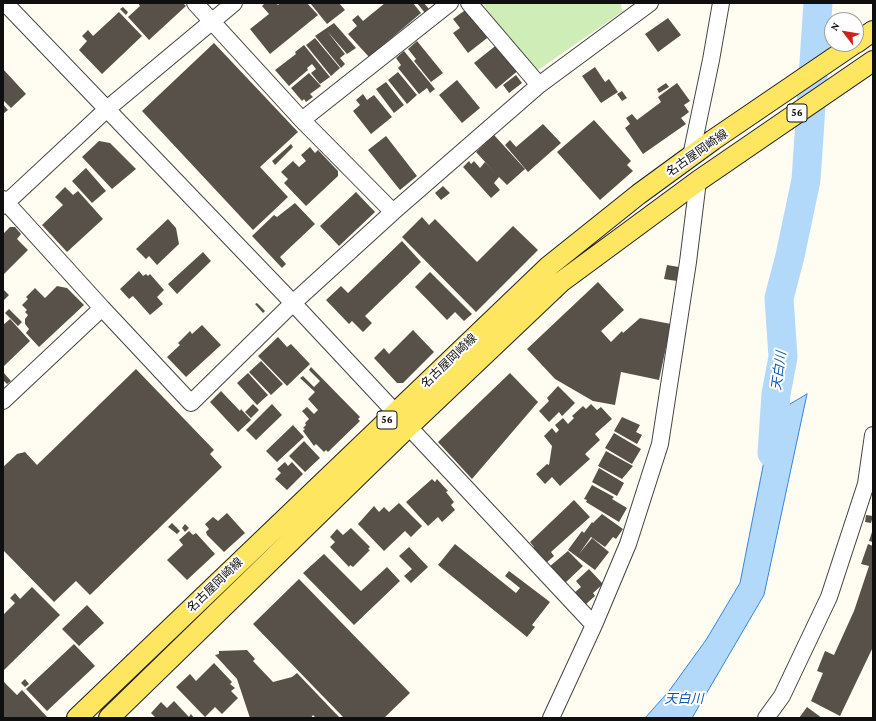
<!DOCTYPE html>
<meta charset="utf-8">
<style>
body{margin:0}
#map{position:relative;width:876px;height:721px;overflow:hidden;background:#fffdf1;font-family:"Crimson Pro",serif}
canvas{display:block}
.frame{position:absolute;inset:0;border:4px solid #0f0f0f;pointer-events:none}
.north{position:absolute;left:824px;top:12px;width:40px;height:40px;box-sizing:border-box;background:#fff;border:1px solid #9f9f9f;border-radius:50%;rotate:301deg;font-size:11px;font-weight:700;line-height:16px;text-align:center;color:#0f0f0f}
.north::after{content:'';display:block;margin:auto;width:14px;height:18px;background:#c9241d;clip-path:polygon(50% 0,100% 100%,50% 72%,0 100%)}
</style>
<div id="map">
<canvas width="876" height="721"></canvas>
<div class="frame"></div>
<div class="north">N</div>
</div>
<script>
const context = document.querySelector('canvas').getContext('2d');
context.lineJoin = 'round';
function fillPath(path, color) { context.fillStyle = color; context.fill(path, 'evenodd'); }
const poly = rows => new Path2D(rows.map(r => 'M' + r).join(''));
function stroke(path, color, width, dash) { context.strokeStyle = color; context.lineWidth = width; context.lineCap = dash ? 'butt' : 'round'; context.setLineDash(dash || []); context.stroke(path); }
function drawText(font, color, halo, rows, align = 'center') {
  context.font = font + ' "Crimson Pro","Noto Sans JP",serif'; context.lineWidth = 4; context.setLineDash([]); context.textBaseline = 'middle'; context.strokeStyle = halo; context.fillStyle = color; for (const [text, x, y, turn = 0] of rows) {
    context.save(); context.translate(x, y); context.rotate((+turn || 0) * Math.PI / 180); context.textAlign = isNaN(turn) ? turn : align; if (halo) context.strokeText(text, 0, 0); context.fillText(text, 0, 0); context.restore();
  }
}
fillPath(poly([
 [482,3,621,3,622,12,535,72]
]), '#ceedb7');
const water = poly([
 [807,394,764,595,692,718,645,718,669,691,706,640,740,583,766,451,766,418,807,394]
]);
fillPath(water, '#b2d9fa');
stroke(water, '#3487d6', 1);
stroke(poly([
 [772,453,776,394,783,357,779,298,790,256,806,180,818,3]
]), '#b2d9fa', 29);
fillPath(poly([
 [138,3,183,3,186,6,149,40,128,17,140,6],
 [265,3,276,3,278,5,280,3,307,3,318,15,270,54,250,29,269,14,262,6],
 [310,3,339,3,345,10,327,24],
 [385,3,413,3,421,13,369,57,348,34,357,26,352,20,358,15,363,21],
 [417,3,424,3,429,9,425,13],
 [123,7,128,12,126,15,120,9],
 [468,8,491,35,468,53,453,33,460,28,453,19],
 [119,12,142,36,102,74,79,50,87,41,82,36,88,30,93,36],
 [668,18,681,35,658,52,645,34],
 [334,23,356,48,347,54,327,31,345,54,340,58,345,64,341,68,315,36],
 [315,38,340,68,331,76,306,45],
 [417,41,443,73,431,82,414,61,416,59,408,49],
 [214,43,298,132,260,167,288,197,253,230,142,111],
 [499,43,520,69,496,89,474,63],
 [304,45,330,77,320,84,311,73,316,69,312,64,307,68,308,70,289,86,275,70,296,54,295,52],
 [404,51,435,89,430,93,427,88,419,94,398,68,401,65,396,58],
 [595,67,605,82,609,79,618,92,601,103,582,76],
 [3,69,26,94,11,108,3,100],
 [398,72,417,95,407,104,388,80],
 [309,73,321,86,310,94,313,97,306,102,304,99,302,101,291,88],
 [516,75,522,83,509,93,503,85],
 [457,80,480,108,462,123,439,95],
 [386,82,404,105,394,113,376,89],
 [666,83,669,87,659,93,657,89],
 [677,83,690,101,684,105,689,112,681,118,686,124,643,154,625,128,630,124,626,118,632,114,637,120,661,102,658,97],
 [622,91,627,98,622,101,617,94],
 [363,94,367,100,374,95,392,117,371,134,353,111,360,105,356,100],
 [3,104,8,110,3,114],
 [594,120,631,161,627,165,633,171,600,200,557,152],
 [543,124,561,143,528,172,505,145,510,140,516,147],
 [494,135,525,169,507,185,499,177,494,183,500,190,491,198,463,167,469,161,471,164,474,161,480,168,485,162,498,176,476,152],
 [386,136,417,176,400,190,368,150],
 [99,141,110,143,136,169,112,189,82,157],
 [291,144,293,147,275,165,272,161],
 [310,147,315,153,318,150,338,171,338,176,306,206,284,183,288,179,281,172,293,161,299,167,306,161,301,155],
 [86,168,106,191,92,203,72,181],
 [443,186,450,193,441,200,435,193],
 [65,187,73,195,78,191,103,219,67,252,42,225,63,205,55,197],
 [356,192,375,212,339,246,320,226],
 [295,203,315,224,280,257,286,264,282,268,252,236,274,215,277,217],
 [422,217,429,225,435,219,477,262,513,226,538,250,476,312,402,237],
 [168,219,176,228,179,244,157,265,149,256,146,259,136,249],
 [10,227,15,227,21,234,17,239,28,250,3,275,3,234],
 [402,241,421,262,365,316,372,323,363,332,352,321,349,324,326,300,341,286,348,293],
 [203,252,211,261,177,294,168,284],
 [667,265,679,267,677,281,664,279],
 [139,271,143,276,146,274,148,276,150,274,164,290,157,297,163,304,150,315,133,296,129,299,120,289],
 [430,272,472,314,464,321,455,312,447,320,415,287],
 [598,282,624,310,601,331,611,342,622,331,623,333,640,318,671,324,659,380,621,372,615,405,593,401,555,379,527,349],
 [57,286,67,288,84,305,39,347,26,333,29,329,25,324,25,319,28,315,25,312,27,310,22,305,28,299,26,297,35,288,45,298],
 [3,289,9,295,3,301],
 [257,303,265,311,263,313,255,304],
 [9,309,22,322,18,326,5,313],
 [10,319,30,341,3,367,3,325],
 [202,325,221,345,186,377,167,357,180,345,178,343,190,331,192,334],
 [413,330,434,352,403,383,397,383,374,358,384,348,389,354],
 [278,337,287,347,291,344,310,364,287,386,258,356],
 [261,361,283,384,271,395,249,372],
 [311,367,360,417,358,419,360,421,328,452,326,450,324,452,316,444,314,446,303,431,305,429,303,428,306,425,305,423,309,419,302,411,307,407,314,414,318,410,308,399,315,392,300,378,303,376,314,387,320,381,309,370],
 [136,369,214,450,210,454,222,467,90,595,76,581,54,602,3,550,3,467,17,454,25,452,37,465],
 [3,372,11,381,7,384,3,380],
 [248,373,268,395,257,405,237,383],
 [510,373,538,402,472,479,438,442],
 [558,386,575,403,562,416,559,412,549,422,539,411,549,401,547,398],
 [221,391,240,411,241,409,251,420,238,432,210,402],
 [253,404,259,410,251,418,245,412],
 [272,404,282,415,256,440,246,430],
 [591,404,597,410,601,407,612,419,595,434,600,440,585,454,590,459,560,486,552,477,545,484,536,474,547,464,549,465,552,446,544,436,552,428,556,433,559,430,555,425,563,418,568,424,574,418,572,416,583,406,586,409],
 [622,417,640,425,636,432,642,435,637,444,614,431],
 [293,425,304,437,277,462,266,451],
 [614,433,641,449,632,464,605,448],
 [304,441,320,458,305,472,289,456],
 [606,451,633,466,622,479,598,466],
 [285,462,288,466,292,462,303,474,287,490,275,479,281,473,277,469],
 [599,468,624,483,617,496,592,482],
 [432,479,435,482,437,479,448,491,446,492,454,502,451,505,455,510,442,522,438,517,428,526,406,502],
 [592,485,614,497,612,499,627,508,619,522,586,502,587,500,584,499],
 [574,500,590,517,551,552,554,556,545,564,532,550,534,547,530,542],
 [399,503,422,526,411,537,405,531,384,551,358,524,374,506,379,512,384,507,389,512],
 [227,513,245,533,224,552,207,535,206,532,209,529,205,524,213,517,218,521],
 [602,514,623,529,616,539,613,537,605,547,591,537,579,554,592,538,609,552,595,570,568,550,582,531,584,533,592,522,593,523],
 [866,515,873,516,871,523,865,522],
 [172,523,180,531,177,534,168,527],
 [185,524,189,528,185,532,182,528],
 [351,528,370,547,368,549,370,550,353,567,350,565,349,567,330,547,335,542,330,537,337,529,343,535],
 [873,529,873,542,869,541],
 [189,531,193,535,196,533,215,554,187,580,167,560,183,545,179,540],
 [455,544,516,593,520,588,505,576,509,571,550,602,532,625,535,627,527,637,438,565],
 [868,544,873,546,873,647,840,716,811,701,823,673,817,671,825,651,834,655,854,611,869,566,861,564],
 [409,547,428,567,411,583,404,576,412,569,399,556],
 [568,551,583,566,565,583,549,567],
 [324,554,361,591,387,567,400,581,354,625,303,573],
 [589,569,603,584,593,593,595,596,585,605,574,593,581,587,576,581],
 [299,579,410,693,384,718,344,718,253,624],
 [32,587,60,615,3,671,3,615,15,603,10,598,15,593,20,599],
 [87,605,104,623,79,646,62,629],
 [74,644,95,666,47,711,26,689],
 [247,650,255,659,253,661,273,682,292,677,297,673,340,718,316,718,313,715,311,718,250,718,237,679,215,655,219,654,219,651],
 [214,663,232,682,230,684,235,688,231,691,238,698,222,714,215,707,205,717,176,687,190,674,196,681],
 [25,679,29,684,25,687,21,683],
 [4,682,17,695,22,690,48,718,3,718],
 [174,701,189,717,191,714,194,718,156,718,151,713,161,702,167,708],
 [807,707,822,718,799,718]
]), '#58514a');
const minor = poly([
 [5,3,293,303,594,625],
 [195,3,302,120,393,212],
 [469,3,539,85],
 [302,120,450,3],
 [691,156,711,60,721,3],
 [3,199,102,308,3,401],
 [3,206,107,109,234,3],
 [102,308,191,403,293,303,393,212,539,85,650,3],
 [551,718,594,625,628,544,660,444,688,262,698,181],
 [766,718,782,696,829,597,866,484,873,435]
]);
const major = poly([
 [856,43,873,31],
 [77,718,549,266,639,194,713,140,854,44],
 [109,718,408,427,561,282,698,181,873,61]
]);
stroke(minor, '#424242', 18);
stroke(major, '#202020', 22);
stroke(minor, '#fff', 16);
stroke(major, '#ffe661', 20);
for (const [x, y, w] of [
 [797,113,20],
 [387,420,20]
]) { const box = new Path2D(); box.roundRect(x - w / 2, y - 9, w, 18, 3); context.fillStyle = '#fff'; context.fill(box); stroke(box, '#0f0f0f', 1); }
drawText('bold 11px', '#0f0f0f', null, [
 ["56",797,113],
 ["56",387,420]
]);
drawText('12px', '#0f0f0f', '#fff', [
 ["名古屋岡崎線",697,153,-35],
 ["名古屋岡崎線",449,361,-44],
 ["名古屋岡崎線",215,585,-44]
]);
drawText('italic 13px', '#0f59aa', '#fff', [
 ["天白川",779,371,-82],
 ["天白川",684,699]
]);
</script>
